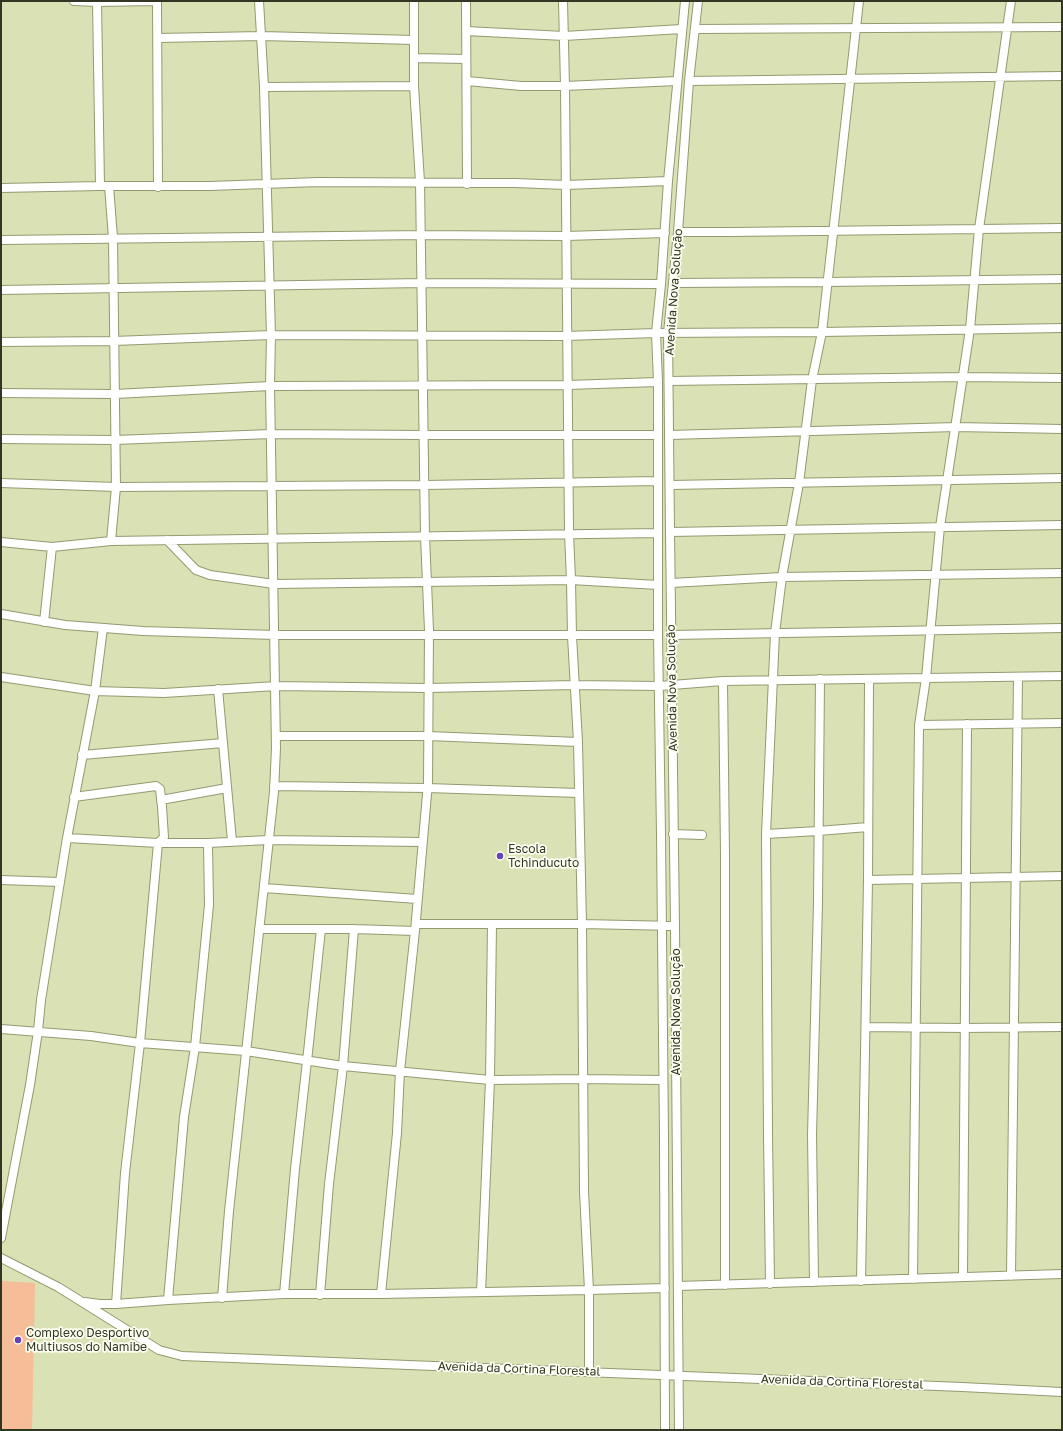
<!DOCTYPE html>
<meta charset="utf-8">
<style>
body{margin:0}
#map{position:relative;width:1063px;height:1431px;overflow:hidden;background:#dae1b5;font-family:"Golos Text",sans-serif}
canvas{display:block}
.frame{position:absolute;inset:0;border:2px solid #333624;pointer-events:none}
</style>
<div id="map">
<canvas width="1063" height="1431"></canvas>
<div class="frame"></div>
</div>
<script>
const context = document.querySelector('canvas').getContext('2d');
context.lineJoin = 'round';
function fillPath(path, color) { context.fillStyle = color; context.fill(path, 'evenodd'); }
const poly = rows => new Path2D(rows.map(r => 'M' + r).join(''));
function stroke(path, color, width, dash) { context.strokeStyle = color; context.lineWidth = width; context.lineCap = dash ? 'butt' : 'round'; context.setLineDash(dash || []); context.stroke(path); }
function drawText(font, color, halo, rows, align = 'center') {
  context.font = font + ' "Golos Text",sans-serif'; context.lineWidth = 3.5; context.setLineDash([]); context.textBaseline = 'middle'; context.strokeStyle = halo; context.fillStyle = color; for (const [text, x, y, turn = 0] of rows) {
    context.save(); context.translate(x, y); context.rotate((+turn || 0) * Math.PI / 180); context.textAlign = isNaN(turn) ? turn : align; if (halo) context.strokeText(text, 0, 0); context.fillText(text, 0, 0); context.restore();
  }
}
fillPath(poly([
 [1,1281,35,1283,32,1430,1,1430]
]), '#f5bd98');
const street = poly([
 [74,1,97,2,154,1],
 [97,1,100,186],
 [157,1,158,187],
 [466,1,467,184],
 [563,1,565,86,569,533,571,580,572,636,578,742,582,924,584,1192,589,1290,589,1372],
 [695,29,1062,27],
 [466,31,564,36,682,29],
 [158,38,262,36,414,40],
 [414,58,466,59],
 [467,81,521,86,565,86,677,81],
 [689,81,1062,76],
 [264,87,414,86],
 [109,186,113,238,116,487,111,541],
 [1,188,100,186,210,186,318,182,515,183,566,185,668,181],
 [678,232,732,232,1062,228],
 [1,240,421,235,566,236,665,233],
 [673,283,827,282,1062,279],
 [1,290,421,283,661,284],
 [1,342,114,341,271,335,566,336,656,333,822,332,1062,328],
 [669,381,963,377,1062,378],
 [1,393,115,394,270,386,567,385,658,382],
 [669,435,956,427,1062,429],
 [1,439,115,440,271,434,424,435,657,435],
 [1,483,116,487,425,485,657,481],
 [670,485,1062,478],
 [670,532,1062,525],
 [167,540,196,570,210,575,274,584,571,580,658,585],
 [1,542,52,547,111,541,657,533],
 [671,583,782,577,1062,573],
 [1,614,65,625,143,631,275,635,658,635],
 [44,622,52,547],
 [672,635,1062,628],
 [1,677,95,691,164,693,276,686,428,688,575,685,659,686,723,681,1062,676],
 [723,681,725,855,725,1285],
 [218,689,232,841],
 [919,725,1062,723],
 [276,736,428,736,578,742],
 [82,755,223,743],
 [274,786,427,788,579,793],
 [74,797,156,786,160,789,162,807,164,837,158,843,140,1043,125,1173,116,1304],
 [161,800,227,788],
 [673,834,702,835],
 [766,834,818,831,868,827],
 [67,838,158,843,208,843,269,840,422,842],
 [1,880,60,882],
 [868,880,1062,876],
 [264,888,417,899],
 [416,924,582,924,675,926],
 [259,929,354,929,415,931],
 [866,1027,964,1028,1062,1027],
 [1,1029,91,1036,140,1043,246,1051,343,1066,490,1080,583,1079,663,1080],
 [1,1238,30,1085,38,1031,41,1000,67,838,95,691,103,628],
 [1,1258,58,1287,159,1350,182,1356,962,1387,1062,1392],
 [1011,1276,1018,677],
 [963,1277,967,724],
 [913,1279,919,725,926,678,940,527,970,329,979,229,1011,1],
 [861,1281,868,880,869,679],
 [814,1282,812,1135,818,903,820,679],
 [770,1284,768,1134,766,834,775,633,782,577,799,483,812,380,822,332,859,1],
 [678,1286,1062,1274],
 [481,1292,490,1080,492,924],
 [284,1294,295,1169,308,1052,321,929],
 [381,1294,397,1133,400,1071,415,931,428,783,429,630,425,536,420,182,414,86,414,1],
 [320,1295,329,1184,343,1066,354,929],
 [222,1298,229,1211,274,792,276,748,270,386,271,335,264,87,259,1],
 [168,1300,184,1117,195,1047,209,905,208,843],
 [85,1302,100,1304,116,1304,168,1300,284,1294,381,1294,589,1290,665,1288],
 [665,1430,664,1136,661,834,658,635,658,382,656,333,661,284,668,181,685,1],
 [679,1430,675,926,670,532,668,333,678,232,689,81,698,1]
]);
stroke(street, '#949a70', 10);
stroke(street, '#fff', 8);
for (const [x, y, r, color] of [
 [500,856,4,"#6a40b8"],
 [18,1340,4,"#6a40b8"]
]) { const dot = new Path2D(); dot.arc(x, y, r, 0, 2 * Math.PI); context.fillStyle = color; context.fill(dot); stroke(dot, '#fcfff1', 1.5); }
drawText('12px', '#333624', '#fcfff1', [
 ["Avenida Nova Solução",674,292,-86],
 ["Avenida Nova Solução",672,688,-91],
 ["Avenida Nova Solução",676,1012,-90],
 ["Avenida da Cortina Florestal",519,1369,2],
 ["Avenida da Cortina Florestal",842,1382,2]
]);
drawText('12px', '#333624', '#fcfff1', [
 ["Escola",508,849],
 ["Tchinducuto",508,863],
 ["Complexo Desportivo",26,1333],
 ["Multiusos do Namibe",26,1347]
], 'left');
</script>
